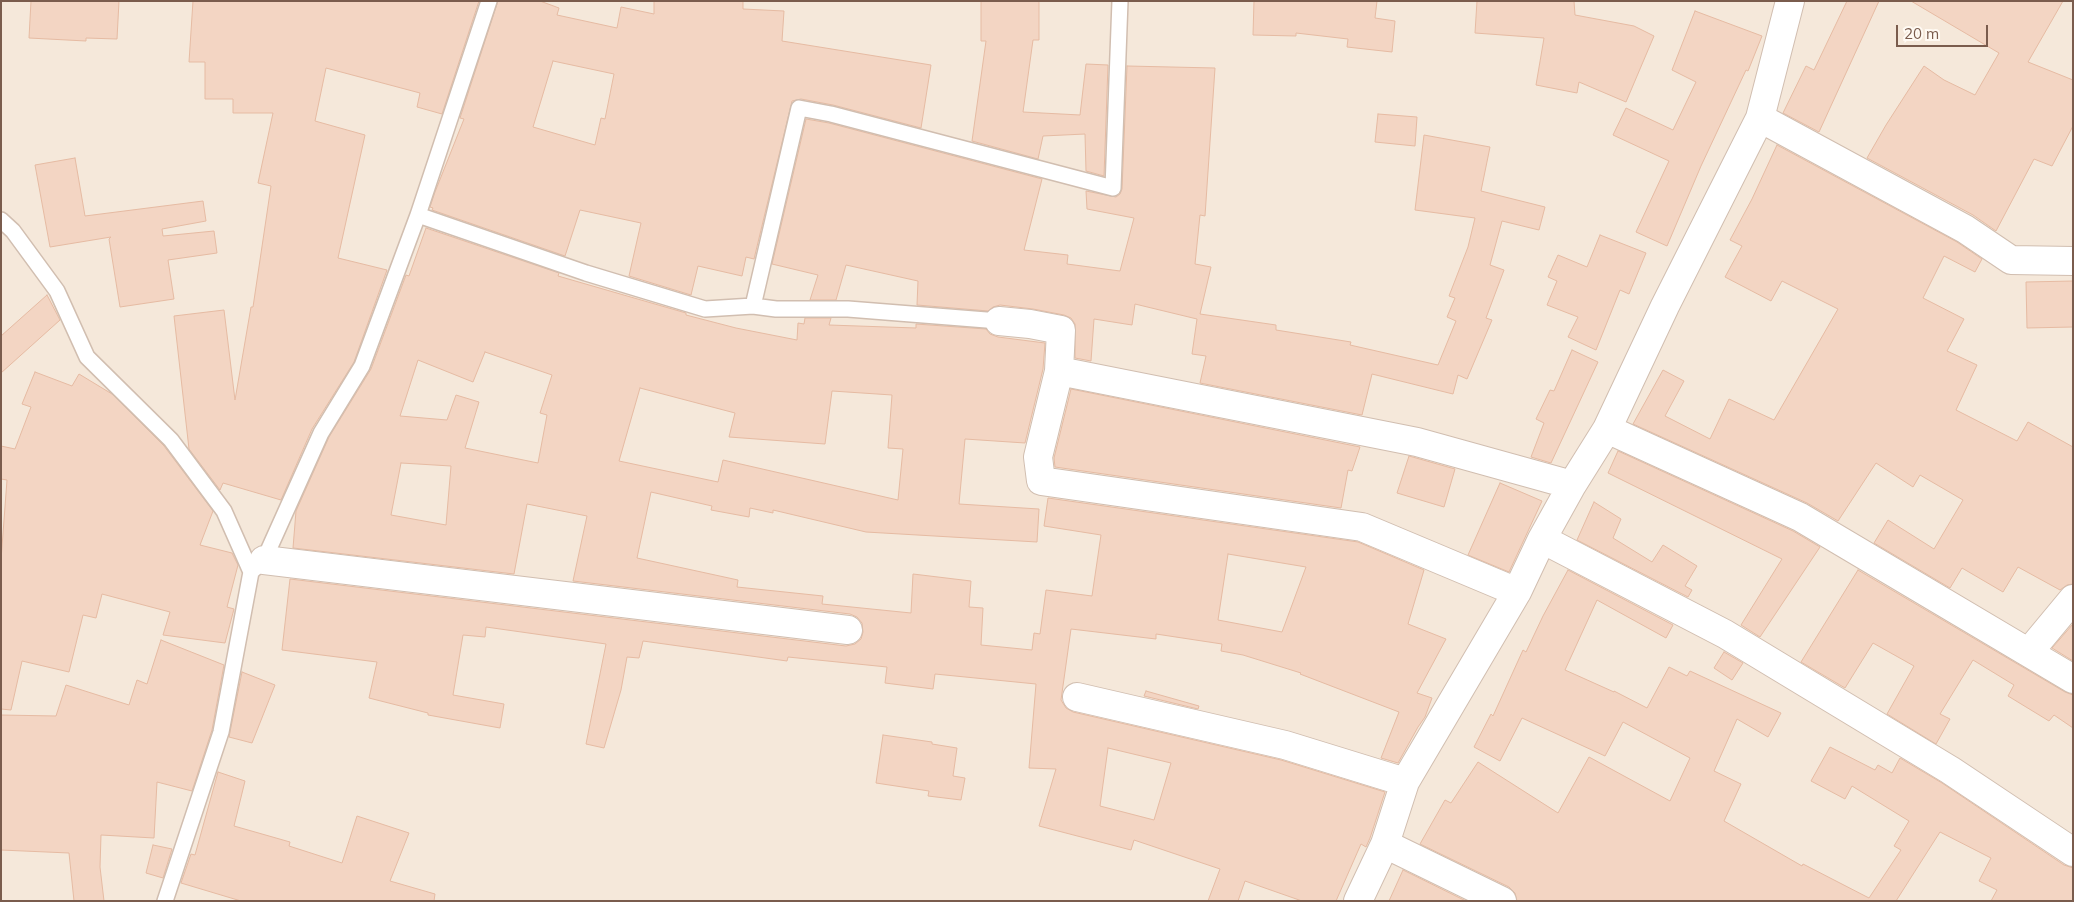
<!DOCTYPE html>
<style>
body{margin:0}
#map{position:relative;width:2074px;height:902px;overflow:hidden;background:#fdf6ec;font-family:Mulish,sans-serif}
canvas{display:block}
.frame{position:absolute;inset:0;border:2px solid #7a5c4d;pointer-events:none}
.scale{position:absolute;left:1896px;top:25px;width:92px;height:22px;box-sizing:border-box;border:2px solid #7a5c4d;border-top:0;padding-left:6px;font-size:15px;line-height:18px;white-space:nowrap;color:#7a5c4d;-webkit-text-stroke:4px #fffaf3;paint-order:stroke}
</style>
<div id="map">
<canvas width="2074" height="902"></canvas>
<div class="frame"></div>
<div class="scale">20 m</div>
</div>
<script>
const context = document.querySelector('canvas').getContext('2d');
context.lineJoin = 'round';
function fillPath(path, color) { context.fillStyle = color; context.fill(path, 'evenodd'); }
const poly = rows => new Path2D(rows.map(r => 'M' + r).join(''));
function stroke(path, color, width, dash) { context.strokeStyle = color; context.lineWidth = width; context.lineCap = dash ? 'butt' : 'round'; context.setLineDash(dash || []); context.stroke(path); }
fillPath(poly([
 [1,1,2073,1,2073,901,1,901]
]), '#f5e8da');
const building = poly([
 [31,1,119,1,117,39,86,38,86,41,29,38,31,1],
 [193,1,479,1,442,114,417,107,420,93,326,68,315,121,365,135,338,258,387,270,354,362,312,429,281,500,223,483,220,490,189,449,174,316,224,310,235,400,251,307,253,307,271,186,258,183,273,113,233,113,233,99,205,99,205,62,189,62,193,1],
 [498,1,540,1,559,8,557,15,617,28,621,7,654,14,654,1,743,1,743,9,784,11,782,41,931,65,921,128,833,105,801,99,792,101,754,259,746,257,742,276,698,266,691,295,629,276,641,223,580,210,565,256,432,210,433,208,430,207,435,192,464,119,460,118,498,1],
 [553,61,614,74,605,119,601,118,595,145,533,127,553,61],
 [981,1,1039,1,1039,40,1033,40,1023,112,1080,115,1086,64,1108,65,1104,176,1086,171,1085,134,1043,136,1038,159,972,141,986,41,981,41,981,1],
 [1254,1,1377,1,1375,18,1395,21,1392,52,1347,47,1348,39,1296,33,1296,36,1253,35,1254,1],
 [1477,1,1574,1,1575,15,1634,26,1654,36,1626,102,1579,82,1577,93,1536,85,1544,38,1475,33,1477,1],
 [1847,1,1879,1,1819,132,1783,113,1806,66,1814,70,1847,1],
 [1911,1,2063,1,2028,62,2073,80,2073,126,2052,166,2034,159,1996,231,1973,215,1867,158,1886,125,1924,66,1944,80,1975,95,1999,53,1911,1],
 [1695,11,1762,36,1748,71,1746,70,1701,166,1667,246,1636,232,1669,161,1613,135,1626,108,1673,130,1696,82,1672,70,1695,11],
 [1127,66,1215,68,1205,216,1200,215,1195,264,1211,267,1200,314,1276,325,1276,330,1351,342,1350,345,1438,365,1456,321,1447,317,1455,298,1449,296,1468,247,1475,218,1415,210,1424,135,1490,147,1481,191,1545,207,1539,230,1502,221,1490,265,1504,270,1486,318,1492,320,1467,379,1458,375,1453,394,1372,374,1362,415,1200,383,1206,356,1192,354,1197,319,1135,304,1132,325,1094,319,1091,361,1075,358,1075,324,1071,318,1064,315,1033,309,1000,305,993,307,988,311,917,305,918,281,846,265,836,300,810,300,818,275,772,264,806,119,829,123,1042,179,1024,250,1068,255,1067,264,1120,271,1134,218,1087,209,1086,191,1116,197,1120,194,1122,189,1127,66],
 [1378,114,1417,117,1415,146,1375,142,1378,114],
 [1777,145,1957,242,1982,259,1975,272,1944,256,1923,298,1964,319,1947,351,1977,365,1956,410,2017,441,2028,422,2073,447,2073,584,2067,585,2060,590,2018,567,2003,592,1962,568,1950,588,1874,543,1888,520,1934,549,1963,500,1920,475,1913,487,1876,463,1838,521,1807,503,1633,424,1663,370,1684,381,1665,416,1710,439,1729,399,1774,420,1838,309,1782,281,1771,301,1725,277,1742,246,1730,240,1752,199,1777,145],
 [75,158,85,216,203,201,206,221,162,229,163,236,214,231,217,253,168,260,174,299,120,307,109,239,111,237,50,247,35,165,75,158],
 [426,228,559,273,558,276,686,313,686,315,736,328,797,340,798,323,804,324,805,318,831,318,829,325,916,328,916,324,986,329,990,334,998,337,1045,343,1043,369,1025,443,965,439,959,504,1039,509,1037,542,866,532,773,510,773,513,750,508,749,517,711,510,712,506,651,492,637,558,738,580,737,587,823,596,822,604,911,613,913,574,971,581,969,607,983,608,981,645,1032,650,1034,633,1040,634,1046,590,1092,596,1101,535,1044,526,1048,498,1358,542,1424,570,1408,624,1446,639,1417,693,1432,698,1425,717,1418,727,1398,763,1381,758,1399,712,1300,674,1301,673,1243,655,1221,651,1222,644,1156,634,1156,639,1071,629,1061,700,1066,708,1073,712,1281,760,1385,792,1370,838,1366,847,1361,844,1336,901,1302,901,1245,881,1238,901,1208,901,1220,869,1134,840,1131,850,1039,826,1056,769,1029,768,1036,684,935,674,933,689,885,683,887,667,788,657,787,661,643,641,639,658,627,657,621,690,604,748,586,744,606,644,486,627,485,637,463,635,453,695,504,704,500,728,428,715,428,713,369,698,377,662,282,650,290,579,846,646,855,644,861,639,863,632,862,623,857,617,850,614,573,581,587,516,527,504,514,574,293,548,296,511,329,437,371,369,406,275,409,276,426,228],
 [485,352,552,375,540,413,547,415,538,463,465,448,479,402,456,395,447,420,400,416,418,360,473,382,485,352],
 [640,388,735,413,729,437,825,444,832,391,892,395,888,448,903,449,898,500,723,460,718,482,619,461,640,388],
 [401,463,451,466,446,525,391,515,401,463],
 [1228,554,1306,567,1282,632,1218,620,1228,554],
 [1108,748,1171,763,1154,820,1100,806,1108,748],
 [1600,235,1646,253,1629,294,1620,290,1596,350,1568,337,1578,317,1547,305,1557,281,1548,277,1558,255,1587,267,1600,235],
 [2073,281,2073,327,2027,328,2026,282,2073,281],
 [47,295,60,320,1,373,1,336,47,295],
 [1572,350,1598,362,1551,463,1531,457,1544,423,1536,419,1550,390,1554,391,1572,350],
 [35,372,72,386,79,374,112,394,164,446,213,511,200,545,232,553,238,565,227,607,234,609,225,643,163,635,170,612,102,594,96,618,83,615,69,672,22,661,11,710,1,709,1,560,7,480,1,479,1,446,15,449,31,407,22,404,35,372],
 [1071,389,1360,447,1352,471,1348,470,1341,508,1055,467,1054,458,1071,389],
 [1618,451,1793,531,1820,547,1760,637,1741,625,1782,559,1608,473,1618,451],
 [1409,456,1455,469,1444,507,1397,493,1409,456],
 [1500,483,1542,501,1509,572,1468,555,1500,483],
 [1594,502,1621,519,1613,538,1652,562,1663,545,1697,566,1685,586,1692,590,1688,597,1577,540,1594,502],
 [1568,570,1673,625,1666,638,1597,600,1565,670,1614,692,1614,691,1647,708,1669,667,1687,676,1690,671,1781,713,1768,737,1737,719,1714,771,1741,784,1724,821,1802,866,1803,864,1869,898,1901,850,1894,846,1909,821,1852,786,1845,799,1811,781,1830,747,1875,770,1878,765,1892,773,1900,758,1942,783,2064,865,2073,868,2073,901,1991,901,1997,890,1979,881,1991,858,1940,832,1896,901,1517,901,1515,893,1509,887,1420,844,1445,800,1451,803,1478,762,1558,813,1589,757,1670,801,1690,758,1623,722,1605,756,1522,718,1500,761,1474,747,1491,714,1493,716,1523,650,1526,652,1543,616,1568,570],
 [1858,570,2065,692,2073,695,2073,728,2054,715,2049,721,2008,696,2014,685,1973,660,1940,714,1950,719,1936,744,1887,714,1914,666,1873,643,1845,688,1801,662,1858,570],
 [2073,624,2073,661,2052,648,2073,624],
 [161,640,224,665,212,730,192,791,157,782,154,838,101,835,100,867,104,901,74,901,69,853,1,850,1,715,56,716,66,685,129,705,137,680,147,684,161,640],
 [1724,652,1743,663,1732,680,1714,668,1724,652],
 [242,672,275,685,252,743,229,737,242,672],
 [1146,691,1199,706,1198,709,1144,696,1146,691],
 [883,735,932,742,932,744,957,748,953,776,965,778,961,800,928,796,929,791,876,783,883,735],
 [218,772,245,781,234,826,290,842,289,846,342,863,357,816,409,833,390,881,435,894,434,901,241,901,181,883,191,854,195,855,218,772],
 [153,845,172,849,163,878,146,873,153,845],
 [1403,870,1466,901,1389,901,1403,870]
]);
fillPath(building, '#f3d5c3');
stroke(building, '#e6bba3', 1);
const lane = poly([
 [418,215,586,273,705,309,753,306,776,309,848,309,999,321],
 [1,220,13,231,57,291,87,357,171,440,224,511,251,572],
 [753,306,799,108,831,114,1113,188,1120,1],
 [165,901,221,732,251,572,264,560,321,433,362,366,418,215,489,1]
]);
const street = poly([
 [1760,118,1965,229,2011,260,2073,261],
 [999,321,1030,324,1061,330,1059,371,1038,457,1041,481,1362,527,1517,592],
 [1059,371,1417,442,1572,485],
 [1607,429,1800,517,2073,679],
 [1542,539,1725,634,1950,770,2073,852],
 [264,560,848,630],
 [2029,652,2073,599],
 [1077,697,1285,745,1405,782],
 [1385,844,1502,901],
 [1358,901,1385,844,1405,782,1517,592,1542,539,1572,485,1607,429,1665,306,1760,118,1790,1]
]);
stroke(lane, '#d1beb0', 18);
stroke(street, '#d1beb0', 30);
stroke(lane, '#fff', 15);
stroke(street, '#fff', 28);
</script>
